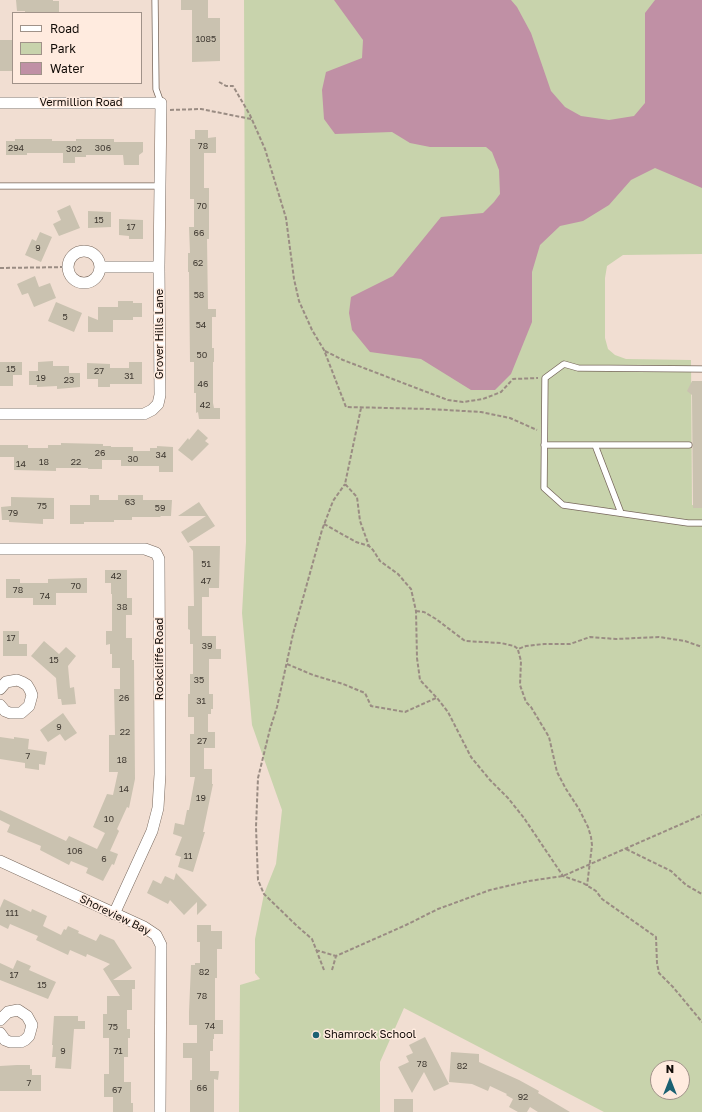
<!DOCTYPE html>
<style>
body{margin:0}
#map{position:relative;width:702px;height:1112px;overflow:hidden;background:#f1ded2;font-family:"Golos Text",sans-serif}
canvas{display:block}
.legend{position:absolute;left:12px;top:12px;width:130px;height:72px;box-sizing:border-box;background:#ffebdf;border:1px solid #a09289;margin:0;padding:5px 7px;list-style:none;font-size:12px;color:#120c08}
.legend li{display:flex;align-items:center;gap:8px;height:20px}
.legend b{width:20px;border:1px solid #a09289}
.north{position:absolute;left:650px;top:1060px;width:40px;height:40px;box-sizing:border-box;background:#ffebdf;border:1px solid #a09289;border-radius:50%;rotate:0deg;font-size:11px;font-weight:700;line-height:16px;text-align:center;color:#120c08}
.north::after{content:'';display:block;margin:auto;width:14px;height:18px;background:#1b6172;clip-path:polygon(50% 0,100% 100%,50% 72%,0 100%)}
</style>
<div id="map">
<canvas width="702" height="1112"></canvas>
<ul class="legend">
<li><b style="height:5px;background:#fff"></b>Road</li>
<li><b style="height:11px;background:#c8d3ac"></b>Park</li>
<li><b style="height:11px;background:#c090a5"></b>Water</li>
</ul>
<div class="north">N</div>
</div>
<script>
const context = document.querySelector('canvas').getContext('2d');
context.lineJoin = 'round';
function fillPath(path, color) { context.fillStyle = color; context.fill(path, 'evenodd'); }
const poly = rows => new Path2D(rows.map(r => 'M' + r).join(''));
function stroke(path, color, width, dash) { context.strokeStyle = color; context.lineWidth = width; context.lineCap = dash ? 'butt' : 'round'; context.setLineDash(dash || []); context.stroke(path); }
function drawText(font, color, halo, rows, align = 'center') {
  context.font = font + ' "Golos Text",sans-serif'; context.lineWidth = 3; context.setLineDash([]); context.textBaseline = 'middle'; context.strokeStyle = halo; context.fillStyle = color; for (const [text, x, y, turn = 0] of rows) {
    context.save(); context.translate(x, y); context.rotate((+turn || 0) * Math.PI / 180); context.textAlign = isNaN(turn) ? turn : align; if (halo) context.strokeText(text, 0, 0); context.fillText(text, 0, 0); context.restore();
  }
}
fillPath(poly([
 [244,0,702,0,702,254,623,255,607,266,605,278,605,338,608,349,615,355,626,359,691,360,692,505,702,506,702,1112,604,1112,404,1008,380,1062,380,1112,239,1112,240,985,260,979,255,973,255,939,264,894,276,864,282,810,252,725,242,613,246,542],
 [658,1068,682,1068,682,1092,658,1092]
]), '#c8d3ac');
fillPath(poly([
 [334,0,511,0,517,7,531,33,551,91,565,107,581,116,609,120,634,116,645,103,645,13,655,0,702,0,702,188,655,168,631,180,609,205,583,221,560,226,540,245,532,272,532,322,511,374,495,390,471,390,421,359,370,352,352,330,349,313,351,297,393,276,441,217,483,213,494,202,500,194,499,170,492,152,486,147,430,147,410,143,392,132,335,134,324,119,322,90,326,72,362,58,363,40]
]), '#c090a5');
fillPath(poly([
 [16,0,53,0,53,1,59,1,59,13,25,13,25,11,17,11],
 [181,0,208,0,208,18,220,18,220,61,192,62,192,10,181,10],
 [0,40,13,40,13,71,0,71],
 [195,130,208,130,208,138,216,137,216,153,204,153,204,188,209,188,209,239,207,239,208,309,216,309,216,317,212,317,212,348,214,348,214,362,213,362,213,403,214,408,220,408,220,419,199,419,198,412,196,413,196,393,194,393,194,362,190,362,189,272,188,272,188,253,190,253,189,227,194,227,194,199,190,199,190,139,195,139],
 [15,139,52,139,52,141,76,141,76,139,114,139,114,142,143,142,143,152,139,155,139,165,124,165,123,155,86,155,86,157,75,157,75,163,63,163,63,153,27,153,27,155,6,155,6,141,15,141],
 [70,205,80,228,59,236,53,224,61,220,57,211],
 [88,211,111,212,111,227,88,228],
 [119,219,143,220,143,239,129,239,129,236,119,235],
 [40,232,52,237,41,262,25,255,32,239,36,241],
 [35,276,39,287,50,283,56,298,34,307,28,293,22,295,17,284],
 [118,301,133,301,133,303,142,303,142,317,133,317,133,320,113,320,113,332,88,332,88,316,98,320,98,307,118,307],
 [56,302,82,313,74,332,48,321],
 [53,361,53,366,69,366,69,373,80,373,80,387,57,389,57,386,37,387,37,385,29,385,29,371,38,371,38,362],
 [0,362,22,362,22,375,13,375,13,386,0,386],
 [129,362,142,362,142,384,110,384,110,387,98,387,98,379,87,379,87,363,110,364,110,368,129,368],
 [692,381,702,381,702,508,693,508,692,395,687,391],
 [198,429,208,438,205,441,209,444,192,461,178,450,188,438,189,440],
 [61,443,103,444,103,446,111,446,111,447,133,447,133,451,150,451,150,448,157,448,157,446,173,447,173,472,159,472,159,466,121,466,121,460,102,460,102,469,88,469,88,468,56,468,56,471,14,470,14,457,0,457,0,445,28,445,28,448,48,448,48,445,61,445],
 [90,495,99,495,99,500,118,500,118,495,143,495,143,500,172,500,171,516,161,516,160,517,132,517,132,520,114,520,114,522,84,522,84,524,70,524,70,505,90,505],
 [11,497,54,498,54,519,43,519,43,524,9,522,9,520,2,520,1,507,11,506],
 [199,502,215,526,188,543,181,532,206,516,178,516],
 [189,546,220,546,219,588,209,588,209,597,202,597,202,636,216,636,216,649,221,649,221,659,209,659,209,694,213,694,213,709,211,709,211,714,208,714,208,732,215,732,215,748,204,748,204,769,212,769,212,784,213,784,203,832,205,832,193,872,178,867,181,857,175,855,182,837,173,834,175,823,184,825,187,810,189,810,195,777,190,777,190,734,194,734,194,717,188,717,188,694,190,694,190,674,193,674,193,644,190,644,190,630,188,629,188,606,194,606,193,551],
 [105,570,127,570,127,598,132,598,132,615,126,615,126,638,132,638,132,660,134,660,135,779,129,808,127,807,117,829,119,831,110,851,118,854,114,865,112,864,103,881,86,873,88,868,71,861,69,865,40,850,41,846,7,832,10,825,0,820,0,810,66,841,69,836,97,849,105,833,93,827,107,794,113,795,118,772,109,772,109,735,115,735,114,689,120,689,120,668,112,668,112,654,110,654,110,644,106,645,106,631,112,631,112,594,111,594,111,583,105,583],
 [87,578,87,593,56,593,56,605,33,605,33,598,6,598,6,579,20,579,20,583,48,583,48,579],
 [3,631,19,631,19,644,27,644,27,656,3,656],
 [44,641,59,654,66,647,76,656,68,666,70,688,74,687,76,704,62,705,61,699,58,699,56,678,31,656],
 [63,713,77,733,65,741,60,734,48,742,40,730],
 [0,737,14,739,14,737,29,739,28,749,47,752,45,765,39,764,39,770,25,768,25,763,0,759],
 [176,873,207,905,197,915,197,902,184,915,170,900,168,904,147,893,153,880,161,884,165,876,174,880],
 [4,899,31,912,32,909,47,916,43,926,61,935,64,929,66,930,68,926,79,931,78,933,96,941,100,934,114,940,132,968,113,980,135,980,135,989,132,989,132,1010,127,1010,127,1029,130,1029,130,1038,128,1038,128,1057,124,1057,124,1082,131,1082,131,1103,133,1103,133,1112,113,1112,113,1097,104,1097,104,1074,109,1074,109,1038,103,1038,103,1014,107,1014,107,996,120,996,103,969,110,964,87,954,86,957,70,950,68,955,36,940,38,936,10,924,8,929,0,925,0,908],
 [197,925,211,925,211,931,222,931,222,949,217,949,217,978,215,978,215,1020,223,1020,223,1034,214,1034,214,1039,213,1039,213,1051,210,1051,210,1071,219,1071,218,1080,214,1079,214,1112,190,1112,190,1080,192,1080,192,1058,183,1058,183,1043,197,1043,197,1025,189,1025,189,1012,191,965,195,965,195,963,200,963,200,942,197,942],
 [17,960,31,966,29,970,56,982,48,999,0,980,0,963,13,969],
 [54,1016,78,1016,78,1021,85,1021,85,1029,74,1029,71,1069,55,1068,56,1057,52,1057,53,1045,52,1045],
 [425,1037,449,1084,434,1091,424,1072,412,1093,398,1067,409,1062,406,1056,413,1053,409,1045],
 [451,1052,479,1054,479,1062,519,1080,539,1091,538,1093,570,1112,538,1112,530,1107,527,1112,518,1112,509,1107,513,1099,506,1095,507,1094,490,1086,488,1091,472,1084,449,1082],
 [17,1065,30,1065,30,1069,32,1069,32,1075,41,1075,41,1091,0,1091,0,1066],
 [394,1099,413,1099,413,1112,394,1112]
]), '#cac2b0');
const service = poly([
 [155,0,156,89,161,103],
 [0,186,160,186],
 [702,369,578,368,564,364,545,378,544,488,563,505,688,523,702,523],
 [544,445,689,445],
 [595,445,621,513]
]);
const minor = poly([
 [0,103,161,103,159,267,160,395,158,404,152,410,144,414,0,414],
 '68 267a16 16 0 1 1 32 0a16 16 0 1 1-32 0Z',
 [100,267,159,267],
 [0,549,145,549,156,553,159,559,160,774,158,808,152,831,114,914],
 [0,689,6,682,17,680,22,682,27,685,30,690,32,695,29,706,21,713,10,713,5,711,0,705],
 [0,861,144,927,156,935,161,945,160,1112],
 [0,1020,8,1012,18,1010,27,1016,32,1025,29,1036,25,1040,21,1042,10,1042,5,1040,0,1033]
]);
stroke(service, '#78685d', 7);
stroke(minor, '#78685d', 12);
stroke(poly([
 [219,82,226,86,233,86,250,115,265,149,286,218,294,279,299,301,312,330,324,350,346,407,429,409,481,412,510,418,537,430],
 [170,110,201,109,251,119],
 [0,268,68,267],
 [325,351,343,360,424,391,448,400,463,402,483,399,501,392,513,379,538,378],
 [361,408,345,484,357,497,360,521,369,546,373,550,380,561,398,574,411,589,416,611,417,658,420,680,437,698,448,712,471,757,490,780,508,798,524,818,563,876,583,883,596,891,602,899,656,937,657,963,659,973,673,987,702,1022],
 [324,524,356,542,369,546],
 [416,611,424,612,436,619,465,641,501,643,514,646,518,649,526,646,544,644,570,644,590,637,616,639,659,637,685,641,702,647],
 [518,650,521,661,520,685,526,702,531,707,549,737,557,772,566,789,579,809,588,827,591,837,592,845,587,886],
 [287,664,313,675,343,684,365,693,371,706,405,712,436,698],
 [626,849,671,871,686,885,702,894],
 [316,950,336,956],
 [324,970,312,939,297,926,264,894,258,880,256,827,258,778,270,729,277,707,293,634,322,530,333,501,345,484],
 [332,970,336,956,406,925,438,909,490,890,529,881,563,876,702,815]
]), '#9a8c83', 2, [4, 2]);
stroke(service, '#fff', 5.5);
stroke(minor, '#fff', 11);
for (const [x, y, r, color] of [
 [316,1035,4,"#1b6172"]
]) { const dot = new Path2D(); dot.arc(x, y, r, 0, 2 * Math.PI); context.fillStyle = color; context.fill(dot); stroke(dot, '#ffebdf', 1.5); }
drawText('9px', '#403a32', null, [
 ["1085",206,39],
 ["78",203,146],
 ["294",16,148],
 ["306",103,148],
 ["302",74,149],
 ["70",202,206],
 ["15",99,220],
 ["17",131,227],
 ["66",199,233],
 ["9",38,248],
 ["62",198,263],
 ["58",199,295],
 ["5",65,317],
 ["54",201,325],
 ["50",202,355],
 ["15",11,369],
 ["27",99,371],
 ["31",129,376],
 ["19",41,378],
 ["23",69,380],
 ["46",203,384],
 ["42",205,405],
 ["26",100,453],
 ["34",161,455],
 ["30",133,459],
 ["18",44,462],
 ["22",76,462],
 ["14",21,464],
 ["63",130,502],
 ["75",42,506],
 ["59",160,508],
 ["79",13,513],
 ["51",206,564],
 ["42",116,576],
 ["47",206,581],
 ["70",76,586],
 ["78",18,590],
 ["74",45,596],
 ["38",122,607],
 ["17",11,638],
 ["39",207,646],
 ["15",54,660],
 ["35",199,680],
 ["26",124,698],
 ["31",201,701],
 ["9",59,727],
 ["22",125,732],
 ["27",202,741],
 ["7",28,756],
 ["18",122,760],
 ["14",124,789],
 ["19",201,798],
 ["10",109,819],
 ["106",75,851],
 ["11",188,856],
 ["6",104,859],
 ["111",12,913],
 ["82",204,972],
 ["17",14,975],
 ["15",42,985],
 ["78",202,996],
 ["74",210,1026],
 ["75",113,1027],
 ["9",63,1051],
 ["71",118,1051],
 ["78",422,1064],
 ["82",462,1066],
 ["7",29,1083],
 ["66",202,1088],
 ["67",117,1090],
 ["92",523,1097]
]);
drawText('11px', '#120c08', '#ffebdf', [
 ["Vermillion Road",81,103],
 ["Grover Hills Lane",160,334,-90],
 ["Rockcliffe Road",160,659,-90],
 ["Shoreview Bay",115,915,26]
]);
drawText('11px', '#120c08', '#ffebdf', [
 ["Shamrock School",324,1035]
], 'left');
</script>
